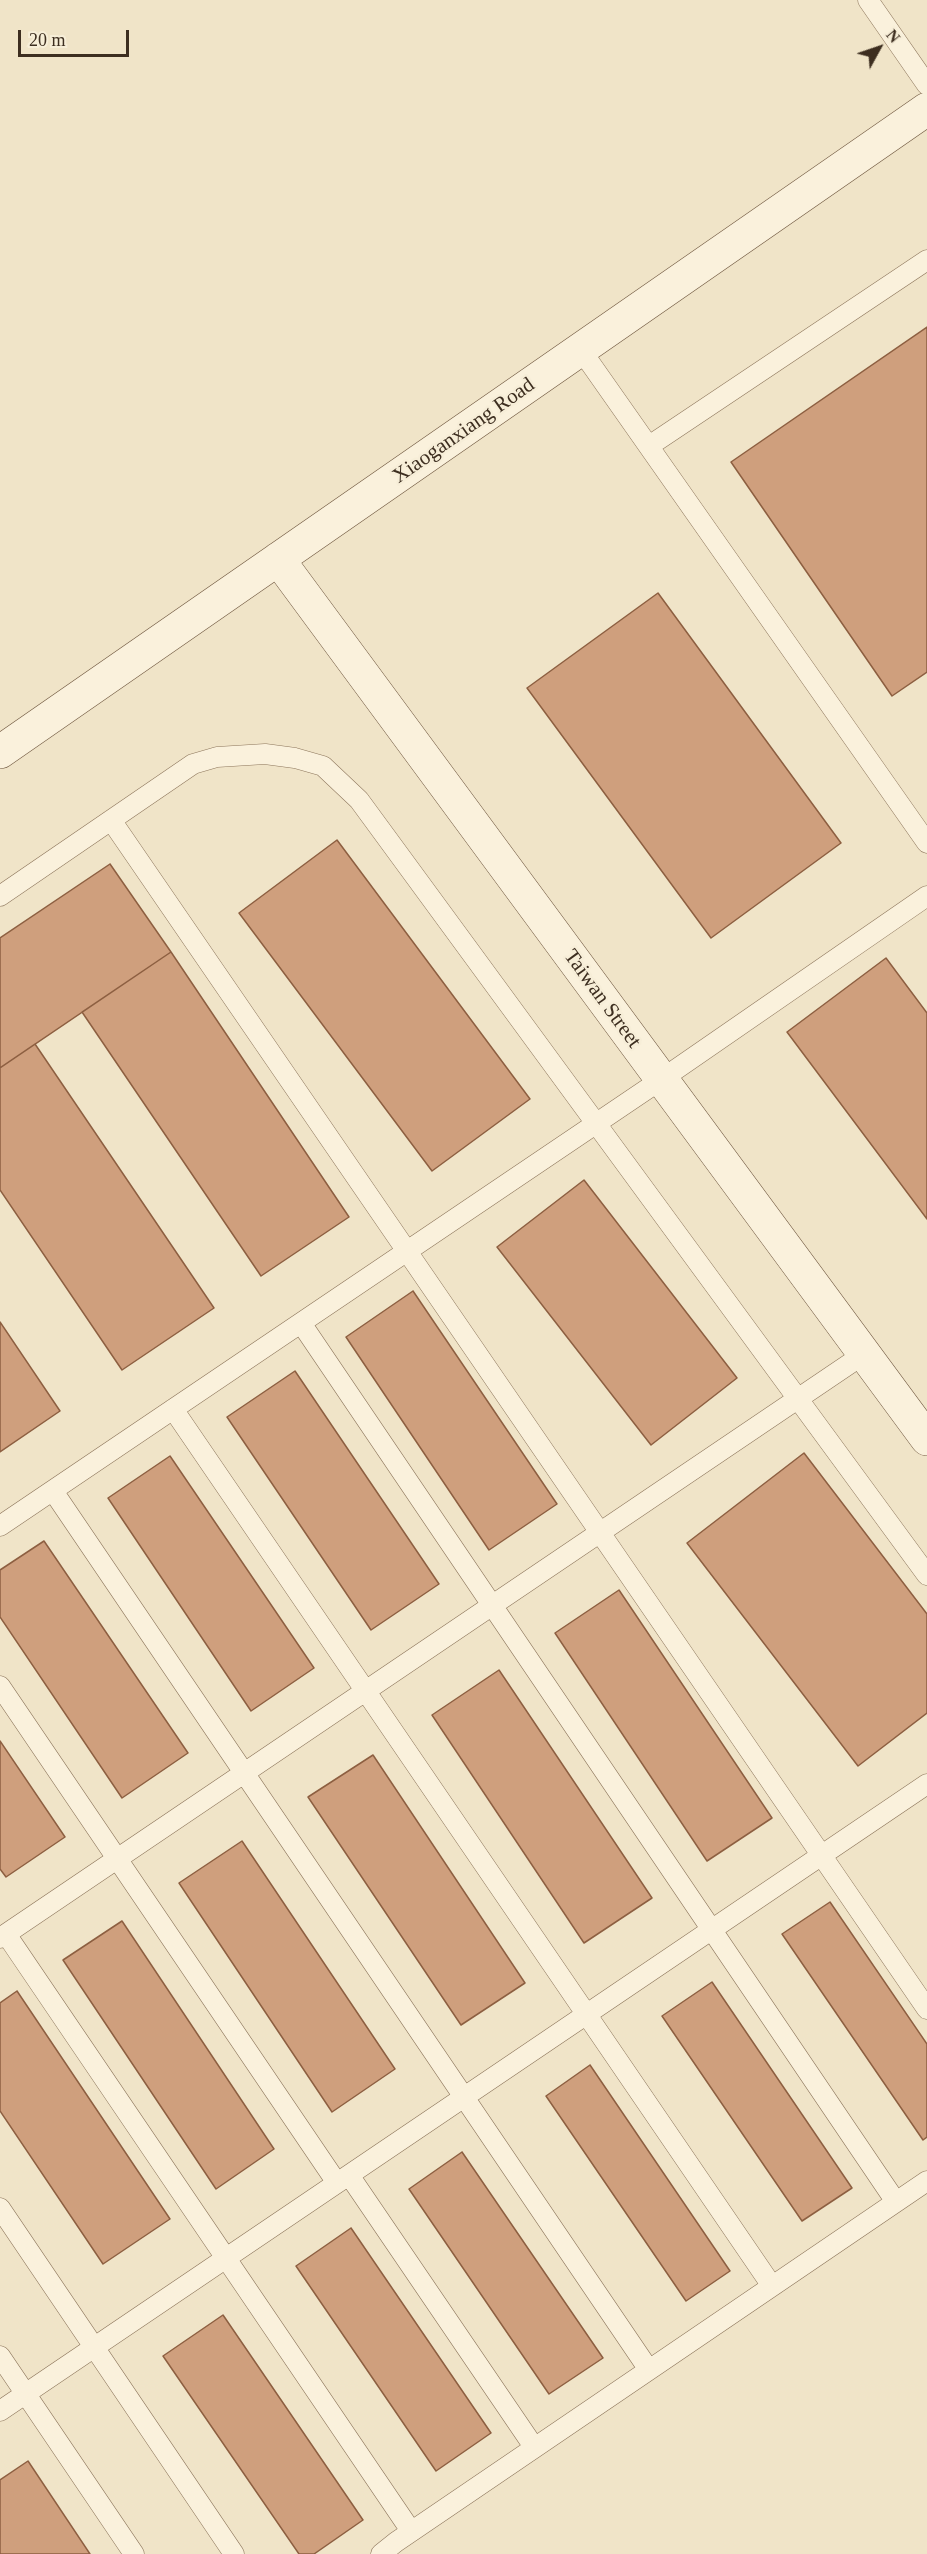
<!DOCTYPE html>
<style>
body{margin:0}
#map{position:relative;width:927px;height:2554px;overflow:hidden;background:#f0e4c8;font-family:Georgia,serif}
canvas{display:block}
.north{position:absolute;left:849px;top:18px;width:60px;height:60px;-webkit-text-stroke:4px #f7eed8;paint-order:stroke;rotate:50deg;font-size:16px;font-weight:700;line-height:24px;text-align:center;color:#3d2e20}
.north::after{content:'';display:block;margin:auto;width:21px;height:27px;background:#3d2e20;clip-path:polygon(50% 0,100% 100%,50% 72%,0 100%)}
.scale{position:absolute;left:18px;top:30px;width:111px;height:27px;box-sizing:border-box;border:3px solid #3d2e20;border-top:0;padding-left:8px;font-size:18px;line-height:21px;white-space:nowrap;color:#3d2e20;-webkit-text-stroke:4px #f7eed8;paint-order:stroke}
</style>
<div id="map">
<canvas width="927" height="2554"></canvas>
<div class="north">N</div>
<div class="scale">20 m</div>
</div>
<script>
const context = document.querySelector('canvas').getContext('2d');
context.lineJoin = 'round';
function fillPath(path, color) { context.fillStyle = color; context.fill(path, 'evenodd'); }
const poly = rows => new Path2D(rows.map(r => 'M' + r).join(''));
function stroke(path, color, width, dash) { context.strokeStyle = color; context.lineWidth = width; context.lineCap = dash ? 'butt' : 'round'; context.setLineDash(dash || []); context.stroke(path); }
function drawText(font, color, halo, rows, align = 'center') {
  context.font = font + ' Georgia,serif'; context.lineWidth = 5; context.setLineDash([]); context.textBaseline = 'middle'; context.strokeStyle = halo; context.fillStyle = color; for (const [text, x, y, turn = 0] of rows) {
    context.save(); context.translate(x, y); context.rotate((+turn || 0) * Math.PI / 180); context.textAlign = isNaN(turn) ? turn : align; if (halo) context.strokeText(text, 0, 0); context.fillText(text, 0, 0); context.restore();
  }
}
const building = poly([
 [927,327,927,672,892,696,731,462,927,327],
 [658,593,841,843,711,938,527,688,658,593],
 [337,840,530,1099,432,1171,239,913,337,840],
 [110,864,171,952,0,1068,0,938,110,864],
 [171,952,349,1217,261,1276,82,1012,171,952],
 [886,958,927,1013,927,1219,787,1032,886,958],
 [35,1044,214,1308,122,1370,0,1190,0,1068,35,1044],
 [584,1180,737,1378,651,1445,497,1247,584,1180],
 [413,1291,557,1504,489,1550,346,1337,413,1291],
 [0,1322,60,1411,0,1452,0,1322],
 [295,1371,439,1584,371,1630,227,1417,295,1371],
 [804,1453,927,1614,927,1713,858,1766,687,1543,804,1453],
 [170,1456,314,1668,251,1711,108,1498,170,1456],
 [44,1541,188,1753,122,1798,0,1617,0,1570,44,1541],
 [619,1590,772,1818,707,1861,555,1633,619,1590],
 [499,1670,652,1898,584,1943,432,1715,499,1670],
 [0,1741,65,1837,6,1877,0,1869,0,1741],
 [373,1755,525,1983,461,2025,308,1797,373,1755],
 [242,1841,395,2069,332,2112,179,1883,242,1841],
 [830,1902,927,2044,927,2137,923,2140,782,1934,830,1902],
 [122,1921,274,2149,216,2189,63,1960,122,1921],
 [712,1982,852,2188,802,2221,662,2016,712,1982],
 [17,1991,170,2219,103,2264,0,2111,0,2003,17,1991],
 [590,2065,730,2271,686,2301,546,2096,590,2065],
 [462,2152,603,2358,549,2394,409,2189,462,2152],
 [351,2228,491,2433,436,2471,296,2266,351,2228],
 [223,2315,363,2520,314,2554,299,2554,163,2356,223,2315],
 [28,2461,90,2554,0,2554,0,2480,28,2461]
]);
fillPath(building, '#cf9f7d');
stroke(building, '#8d5f41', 1.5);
const lane = poly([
 [868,0,927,85],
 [581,350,927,843],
 [649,446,927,260],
 [111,820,927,2009],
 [0,896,193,764,217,757,265,754,295,758,323,766,359,800,927,1575],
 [301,1323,896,2202],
 [173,1409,772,2286],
 [53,1491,649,2370],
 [0,1526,662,1079,927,896],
 [0,1686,337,2183],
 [6,1934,411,2531],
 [0,1938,864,1354],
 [349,2175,534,2447],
 [0,2208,234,2554],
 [0,2356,134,2554],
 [0,2411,927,1784],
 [381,2554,396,2542,927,2181]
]);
const secondary = poly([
 [278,559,927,1439],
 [0,752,927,109]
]);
stroke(lane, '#8d765c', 21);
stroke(secondary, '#6f573f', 34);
stroke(lane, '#faf1dc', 20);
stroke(secondary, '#faf1dc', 33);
drawText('21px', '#3d2e20', '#f7eed8', [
 ["Xiaoganxiang Road",464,431,-35],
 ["Taiwan Street",602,999,54]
]);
</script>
